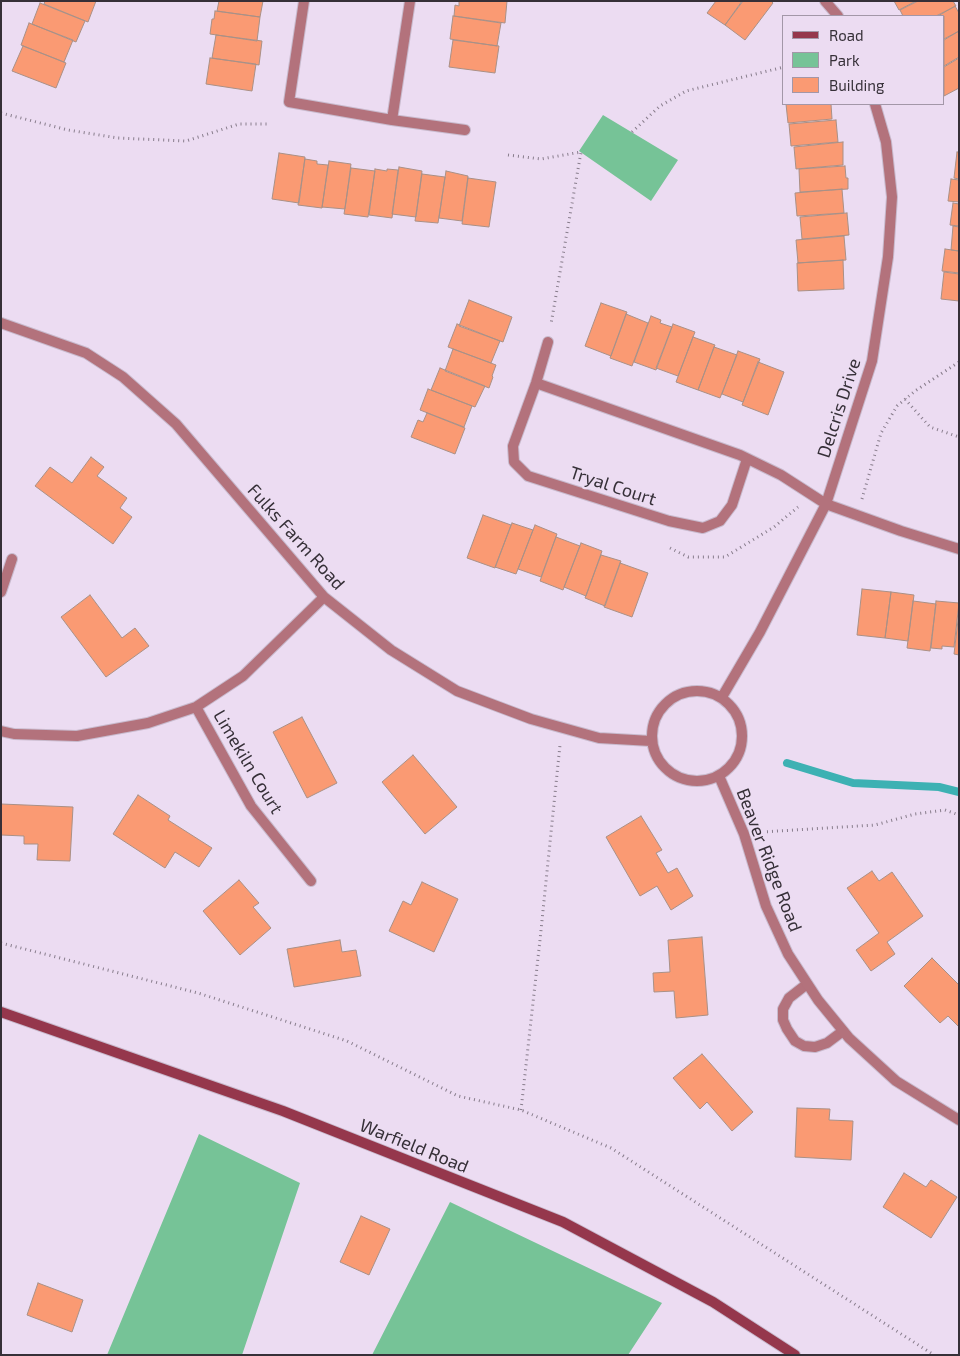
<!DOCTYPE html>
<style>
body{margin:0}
#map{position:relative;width:960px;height:1356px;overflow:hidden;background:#ecdcf2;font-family:"Exo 2",sans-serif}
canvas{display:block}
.frame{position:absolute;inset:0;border:2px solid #363038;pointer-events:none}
.legend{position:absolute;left:782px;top:15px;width:162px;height:90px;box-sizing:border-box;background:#ecdcf2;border:1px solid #a397a8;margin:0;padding:6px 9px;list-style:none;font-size:15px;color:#363038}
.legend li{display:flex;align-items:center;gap:10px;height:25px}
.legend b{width:25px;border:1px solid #a397a8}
</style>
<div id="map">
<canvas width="960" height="1356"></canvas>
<div class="frame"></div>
<ul class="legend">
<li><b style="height:6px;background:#95374c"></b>Road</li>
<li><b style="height:14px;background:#76c397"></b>Park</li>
<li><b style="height:14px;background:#fa9a73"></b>Building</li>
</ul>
</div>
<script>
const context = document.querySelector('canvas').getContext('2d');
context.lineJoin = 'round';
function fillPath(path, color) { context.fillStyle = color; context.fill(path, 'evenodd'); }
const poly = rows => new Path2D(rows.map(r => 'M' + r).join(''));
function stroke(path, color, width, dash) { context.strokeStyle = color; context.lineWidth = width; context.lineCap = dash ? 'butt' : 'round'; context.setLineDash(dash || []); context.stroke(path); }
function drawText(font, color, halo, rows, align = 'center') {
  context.font = font + ' "Exo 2",sans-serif'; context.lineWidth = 4.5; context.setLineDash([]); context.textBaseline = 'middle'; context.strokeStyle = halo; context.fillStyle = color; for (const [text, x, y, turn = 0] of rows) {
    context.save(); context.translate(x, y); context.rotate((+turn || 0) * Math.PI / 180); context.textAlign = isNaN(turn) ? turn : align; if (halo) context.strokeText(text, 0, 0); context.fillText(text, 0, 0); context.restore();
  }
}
fillPath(poly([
 [603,115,678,160,651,201,579,151],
 [199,1134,300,1183,242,1355,107,1355],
 [450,1202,662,1303,628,1355,372,1355]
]), '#76c397');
stroke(poly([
 [787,763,853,783,939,787,959,792]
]), '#3db1b3', 8);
const building = poly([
 [45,1,96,1,88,22,44,4,45,1],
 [219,1,263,1,260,17,217,11,219,1],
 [459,1,507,1,505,23,454,16,455,5,459,6,459,1],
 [716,1,742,1,725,25,707,13,716,1],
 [743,1,771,1,773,3,745,40,725,25,743,1],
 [894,1,916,1,899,10,894,1],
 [918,1,953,1,956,6,936,16,903,16,900,10,918,1],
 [40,3,85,21,76,42,32,24,40,3],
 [955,6,959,13,959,31,944,39,944,16,938,16,955,6],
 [215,11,260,17,257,41,210,34,212,19,214,19,215,11],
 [453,16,501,23,497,46,450,39,453,16],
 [29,23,73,40,64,62,21,45,29,23],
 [959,31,959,57,944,66,944,40,959,31],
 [216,35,262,41,259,65,212,58,216,35],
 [453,40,499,46,495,73,449,67,453,40],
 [23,46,66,63,56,88,12,71,23,46],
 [210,58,256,64,252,91,206,84,210,58],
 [959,58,959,88,944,96,944,67,959,58],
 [786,104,831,104,832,119,788,123,786,104],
 [836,120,838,142,791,146,789,124,836,120],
 [843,142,843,165,796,169,794,147,843,142],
 [957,152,959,152,959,179,954,178,957,152],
 [279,153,305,157,299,203,272,199,279,153],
 [305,159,317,161,317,164,328,165,322,208,298,205,305,159],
 [329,161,351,164,345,209,322,207,329,161],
 [845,166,846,178,848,178,848,189,800,192,799,169,845,166],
 [399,167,422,171,416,217,392,214,399,167],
 [351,168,375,171,368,217,344,214,351,168],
 [375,169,387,171,387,169,398,170,392,218,369,215,375,169],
 [446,171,468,176,462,221,439,218,446,171],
 [422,174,445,177,438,223,415,221,422,174],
 [468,178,496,182,489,227,462,224,468,178],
 [951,179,959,180,959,202,948,201,951,179],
 [842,189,844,213,797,216,795,193,842,189],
 [953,203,959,204,959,226,950,225,953,203],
 [847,213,849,235,802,239,800,217,847,213],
 [953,226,959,227,959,251,951,250,953,226],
 [844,236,846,260,798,263,796,240,844,236],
 [945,249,959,251,959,273,942,271,945,249],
 [843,260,844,289,798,291,797,263,843,260],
 [944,272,959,274,959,301,941,299,944,272],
 [469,300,512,317,503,342,459,326,469,300],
 [601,303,627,312,611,356,585,346,601,303],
 [626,314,648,323,632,366,610,358,626,314],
 [651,316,661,320,660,323,672,327,656,370,634,362,651,316],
 [457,324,500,341,491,363,448,347,457,324],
 [673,324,695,332,678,376,656,368,673,324],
 [693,337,715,345,698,390,676,382,693,337],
 [714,347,737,355,720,398,698,390,714,347],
 [453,349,496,365,492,376,493,377,489,388,445,371,453,349],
 [738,351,760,359,743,402,722,394,738,351],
 [758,362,784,372,768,415,742,405,758,362],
 [440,368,485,386,475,407,431,390,440,368],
 [428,389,472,406,464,427,420,410,428,389],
 [427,413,465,428,455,454,411,437,418,420,423,422,427,413],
 [91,457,104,467,97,476,127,498,120,508,132,517,113,544,35,486,50,467,72,483,91,457],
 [483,515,511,525,495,568,467,558,483,515],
 [512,523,533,530,516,574,495,567,512,523],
 [535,525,557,534,541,577,518,569,535,525],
 [556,537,580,546,563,590,540,581,556,537],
 [581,543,602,551,586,596,564,587,581,543],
 [601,555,621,561,605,606,585,598,601,555],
 [620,563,648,573,632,617,604,607,620,563],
 [862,589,891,592,885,638,857,635,862,589],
 [891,592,914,595,908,641,885,638,891,592],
 [90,595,122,638,135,628,149,646,106,677,61,617,90,595],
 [913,601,936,604,930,651,907,648,913,601],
 [936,601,959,603,954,647,942,646,942,649,931,648,936,601],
 [959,612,959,655,954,654,959,612],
 [302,717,337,783,307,798,273,732,302,717],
 [413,755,457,807,425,834,382,782,413,755],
 [138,795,170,816,168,820,212,848,199,867,175,852,165,868,113,834,138,795],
 [1,804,73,807,70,861,37,860,38,844,24,844,24,836,1,835,1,804],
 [641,816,662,850,656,853,668,873,677,868,693,896,671,910,657,886,640,896,606,837,641,816],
 [872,871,879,881,892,872,923,916,887,942,895,954,871,971,856,950,879,933,847,888,872,871],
 [239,880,259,903,253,907,271,928,240,955,203,911,239,880],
 [422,882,458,899,434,952,389,931,403,901,411,905,422,882],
 [702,937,708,1015,676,1018,674,991,654,992,653,973,670,972,668,940,702,937],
 [340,940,342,952,356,950,361,976,294,987,287,949,340,940],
 [932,958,959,985,959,1027,948,1016,940,1023,904,986,932,958],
 [702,1054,753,1112,732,1131,707,1102,700,1109,673,1078,702,1054],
 [797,1108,830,1109,829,1120,853,1121,851,1160,795,1157,797,1108],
 [904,1173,926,1187,931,1180,957,1197,931,1238,883,1207,904,1173],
 [361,1216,390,1229,369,1275,340,1262,361,1216],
 [38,1283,83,1300,72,1332,27,1315,38,1283]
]);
fillPath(building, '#fa9a73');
stroke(building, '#a99086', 1);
const lane = poly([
 [807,984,789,998,783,1009,783,1020,787,1029,795,1041,804,1046,815,1047,827,1043,843,1031]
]);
const street = poly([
 [304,1,289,102,392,120,465,130],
 [825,1,838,16],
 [392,120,410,1],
 [1,323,86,353,123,377,176,424,324,597,391,650,457,691,531,719,599,738,651,741],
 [548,342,536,383,513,446,514,462,528,476,669,521,703,528,720,521,732,505,747,459],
 [536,383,740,455,781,475,826,504,901,531,959,549],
 [1,592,12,559],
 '652 736a45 45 0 1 1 90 0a45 45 0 1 1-90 0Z',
 [722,697,760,632,826,504,872,361,888,257,892,197,886,142,875,104],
 [196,707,251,806,311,881],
 [1,731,14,734,77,736,148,723,196,707,243,676,324,597],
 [719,776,744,834,766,906,788,954,818,1000,849,1038,896,1081,959,1120]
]);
const secondary = poly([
 [1,1012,283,1111,563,1222,713,1302,795,1355]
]);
stroke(lane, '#c8bacd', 12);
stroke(street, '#c8bacd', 12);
stroke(secondary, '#c8bacd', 12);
stroke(poly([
 [1,113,68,130,118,138,186,141,239,124,267,124],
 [632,132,660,106,686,91,784,67],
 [508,155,541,159,581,152,551,324],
 [905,399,930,427,959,437],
 [862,499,881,433,897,406,915,391,959,362],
 [670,548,688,557,725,557,774,527,798,507],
 [762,832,875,825,915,814,945,810,959,815],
 [1,943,198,993,347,1041,458,1096,521,1110,611,1148,934,1355],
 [521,1110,540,940,560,745]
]), '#887d8c', 3, [1, 4]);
stroke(lane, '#b3727c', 10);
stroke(street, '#b3727c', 10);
stroke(secondary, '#95374c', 10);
drawText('18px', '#363038', '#ecdcf2', [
 ["Delcris Drive",839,408,-72],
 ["Tryal Court",613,486,18],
 ["Fulks Farm Road",296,537,48],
 ["Limekiln Court",248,762,59],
 ["Beaver Ridge Road",769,860,69],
 ["Warfield Road",414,1146,22]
]);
</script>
